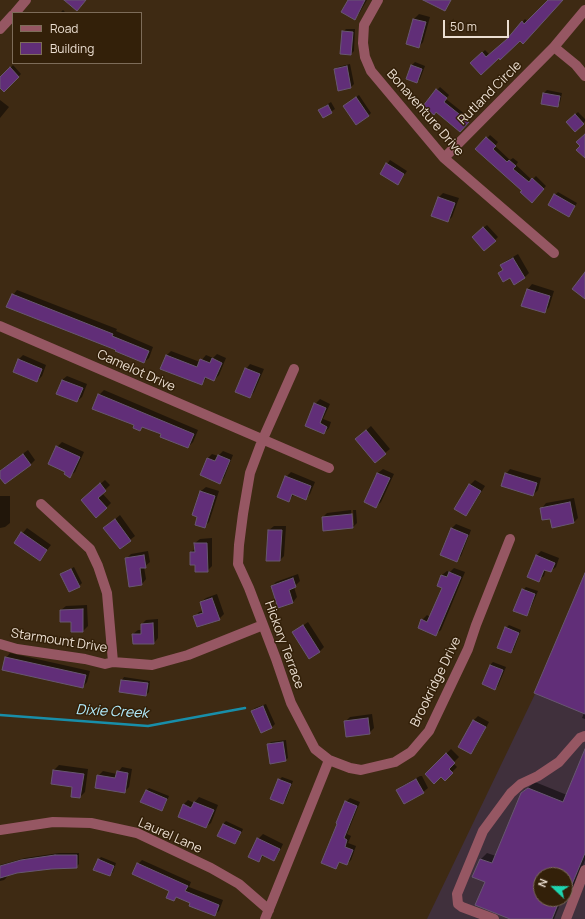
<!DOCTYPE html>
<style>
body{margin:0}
#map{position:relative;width:585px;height:919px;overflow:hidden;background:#3e2a13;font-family:Manrope,sans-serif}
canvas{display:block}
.legend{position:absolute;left:12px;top:12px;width:130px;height:52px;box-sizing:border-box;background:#332009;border:1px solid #7d6c59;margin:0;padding:5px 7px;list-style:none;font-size:12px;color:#ebded1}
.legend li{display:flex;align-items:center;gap:8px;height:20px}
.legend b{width:20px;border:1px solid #7d6c59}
.north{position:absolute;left:533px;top:867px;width:40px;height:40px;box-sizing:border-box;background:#332009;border:1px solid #7d6c59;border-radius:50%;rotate:292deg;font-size:11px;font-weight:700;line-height:16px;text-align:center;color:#ebded1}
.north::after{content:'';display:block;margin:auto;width:14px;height:18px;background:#1ed5b0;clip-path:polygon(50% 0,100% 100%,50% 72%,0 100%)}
.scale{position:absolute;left:443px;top:20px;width:66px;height:18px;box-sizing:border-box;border:2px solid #ebded1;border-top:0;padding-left:5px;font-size:12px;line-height:14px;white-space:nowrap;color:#ebded1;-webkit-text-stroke:3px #332009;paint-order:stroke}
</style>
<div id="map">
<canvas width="585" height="919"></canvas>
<ul class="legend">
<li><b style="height:5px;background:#965763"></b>Road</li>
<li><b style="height:11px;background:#612e78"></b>Building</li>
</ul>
<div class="north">N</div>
<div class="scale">50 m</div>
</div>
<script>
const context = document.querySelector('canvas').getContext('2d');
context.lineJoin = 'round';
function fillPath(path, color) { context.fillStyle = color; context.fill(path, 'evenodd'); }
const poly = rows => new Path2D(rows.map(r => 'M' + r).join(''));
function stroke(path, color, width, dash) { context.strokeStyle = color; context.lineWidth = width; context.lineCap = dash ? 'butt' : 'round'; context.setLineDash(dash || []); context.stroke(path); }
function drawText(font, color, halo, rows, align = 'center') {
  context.font = font + ' Manrope,sans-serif'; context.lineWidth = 3; context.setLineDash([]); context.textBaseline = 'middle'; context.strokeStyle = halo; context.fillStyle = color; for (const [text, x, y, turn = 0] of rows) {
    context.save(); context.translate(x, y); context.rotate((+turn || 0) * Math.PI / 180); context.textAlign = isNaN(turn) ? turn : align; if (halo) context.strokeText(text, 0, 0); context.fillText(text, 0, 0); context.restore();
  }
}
fillPath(poly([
 [585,590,585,919,427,919],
 [541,875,565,875,565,899,541,899]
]), '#40303c');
fillPath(poly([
 [349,0,367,0,359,14,354,18],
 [549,0,561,0,520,40,499,56,472,63,485,50,490,55,509,38,525,19,528,22],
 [63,10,66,13,60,13],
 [419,14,430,17,423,42,419,47,408,44,414,19],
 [346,29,355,29,354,51,351,54,343,32],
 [415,62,425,66,420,79,417,82,407,79,412,65],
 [350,64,354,84,351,87,335,70,338,67],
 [13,65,21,74,4,91,0,86,0,79],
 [440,87,449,95,446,99,471,119,460,131,437,90],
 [547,90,562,93,560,103,558,106,544,93],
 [359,95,371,113,368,116,348,103],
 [0,100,9,107,0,118],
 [331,102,335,109,323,117,319,110],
 [578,112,585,119,585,121,575,131,567,122],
 [490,135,498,142,495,146,510,160,513,158,518,162,516,165,532,180,536,176,546,186,535,198,523,190,477,149],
 [390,160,407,171,398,184,381,173],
 [558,192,577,203,569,215,555,195],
 [443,193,459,198,452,217,448,221,438,198],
 [487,225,498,237,495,240,476,234],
 [518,254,529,273,525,277,510,277,499,273,504,268,502,265,506,261],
 [532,284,554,291,549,307,545,312,523,305,528,289],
 [17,290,117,329,116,331,153,347,149,358,144,362,117,349,13,295],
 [171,351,200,362,206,355,213,358,217,354,226,358,219,375,214,380,207,377,202,384,161,369,167,355],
 [23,355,46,365,42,376,37,381,18,360],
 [250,364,264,369,254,392,250,397,246,369],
 [67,376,87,384,82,397,77,401,62,380],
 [104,390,198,430,193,442,188,447,162,434,143,426,140,429,135,424,99,395],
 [320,399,330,404,323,419,331,422,329,428,324,433,306,425,315,404],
 [371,426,390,449,385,453,356,439],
 [62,442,84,452,75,472,70,476,66,472,57,447],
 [28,450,35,460,30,465,0,476,0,471,2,469],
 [223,451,233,455,224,478,220,482,208,458,212,454,218,456],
 [383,469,394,474,381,502,376,507,365,502,378,473],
 [510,469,541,478,538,490,533,495,506,474],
 [291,472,315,482,310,494,306,498,294,494,289,501,286,477],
 [105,480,110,485,102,493,111,503,106,508,87,495],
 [475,480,485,486,470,510,466,515,470,485],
 [206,487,219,491,209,522,204,527,198,516,194,515,201,491],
 [0,496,10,496,10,523,5,527,0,528],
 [574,498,578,518,574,522,551,518,542,508,546,503],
 [351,510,352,525,354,525,353,510,356,510,357,523,353,527,323,517,327,513],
 [120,515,135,536,130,540,105,528],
 [456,524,471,530,461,556,456,561,451,529],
 [274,526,286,526,284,556,280,560,269,530],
 [27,528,51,545,40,559,15,542],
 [212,538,212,566,207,571,196,564,191,552,196,548,195,543,200,539],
 [148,551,150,562,144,567,146,579,142,584,126,559,131,554],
 [541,551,559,558,556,567,551,571,546,569,544,576,539,580,537,555],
 [74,567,82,583,79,586,61,575],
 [454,568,465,572,441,630,436,634,422,620,427,615,430,617,443,588,438,586,442,575,447,571,450,572],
 [298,574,300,581,294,587,297,597,293,602,279,607,272,586,276,582],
 [585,579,585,719,582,718,584,713],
 [526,587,538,591,529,612,526,615,523,590],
 [217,594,224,614,219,619,195,617,199,612,204,611,201,602,206,598],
 [87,605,88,626,83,631,72,631,72,621,61,610,66,606],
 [158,619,158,638,154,643,133,634,138,630,142,630,142,624,146,620],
 [308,622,324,647,319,652,294,632],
 [509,625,521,630,514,649,511,652,506,628],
 [10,653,90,671,87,682,83,687,6,658],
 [493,662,506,667,498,686,495,689,483,684,490,665],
 [124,677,150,681,149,692,146,695,122,680],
 [266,704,275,724,272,727,261,732,252,711,255,708],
 [372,714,374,728,369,733,346,721,350,717],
 [478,716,489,722,475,748,471,752,459,746,474,720],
 [286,740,288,758,285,760,268,745,271,742],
 [451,749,459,757,453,763,457,767,445,779,441,776,426,774],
 [585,751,585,860,570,897,564,903,561,902,554,919,513,919,486,882,474,877,481,859,487,853,496,856,522,793,529,787,535,782,567,795],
 [541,875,565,875,565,899,541,899],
 [59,765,88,769,85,792,80,797,73,786,52,783,54,770],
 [122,767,132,769,129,787,124,792,98,776,103,771,117,774],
 [420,776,422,776,428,788,423,792,397,790,402,786],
 [282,777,293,781,286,800,283,803,279,780],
 [149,788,169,796,164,807,162,810,146,791],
 [199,797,218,805,211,823,206,827,183,805,188,800,194,803],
 [350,798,360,802,347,834,351,836,348,843,356,846,351,860,347,864,340,862,335,868,346,802],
 [226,821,243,829,238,840,235,843,223,824],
 [263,834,283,844,278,855,274,859,264,855,259,861,258,839],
 [59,853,79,853,79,864,76,867,51,868,17,872,6,875,7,877,4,880,0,881,0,865,25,858],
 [101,857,116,863,113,872,110,875,98,860],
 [142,860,191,882,189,887,223,900,219,911,214,915,191,902,177,896,174,900,170,891,138,864]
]), '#0007');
stroke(poly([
 [0,715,148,726,245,708]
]), '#188ea9', 2.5);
const building = poly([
 [64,0,86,0,77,11,64,0],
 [348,0,365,0,355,20,341,12,348,0],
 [423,0,451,0,445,11,423,0],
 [548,0,563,0,523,44,520,41,500,60,499,58,481,75,470,63,482,52,486,57,507,39,522,21,524,24,548,0],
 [413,19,426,22,419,48,406,44,413,19],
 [342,31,353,32,351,55,340,54,342,31],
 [411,65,422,69,417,83,406,79,411,65],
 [347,66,351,88,338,91,334,69,347,66],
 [10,67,19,77,4,92,0,88,0,77,10,67],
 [436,89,447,98,444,102,469,122,460,132,436,112,434,115,423,106,436,89],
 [543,93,560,96,558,107,541,104,543,93],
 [356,97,369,116,356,125,343,106,356,97],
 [328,105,332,113,323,118,318,110,328,105],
 [575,114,584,124,575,132,566,122,575,114],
 [585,134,585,158,576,150,580,146,576,142,585,134],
 [486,137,496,146,493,149,507,162,509,160,516,166,513,169,529,182,532,178,544,189,532,203,520,192,522,191,475,149,486,137],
 [386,163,404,174,398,185,380,174,386,163],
 [554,194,575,206,569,217,548,205,554,194],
 [438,197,455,203,448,222,431,216,438,197],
 [483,227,496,241,484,251,472,237,483,227],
 [513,258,525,278,514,285,510,278,503,282,498,273,503,270,500,265,513,258],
 [585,272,585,299,572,289,585,272],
 [527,289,550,296,545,313,521,306,527,289],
 [12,294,113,334,112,336,149,351,144,363,115,351,116,350,6,307,12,294],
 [166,355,197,367,200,359,210,363,212,358,222,363,214,381,205,377,202,385,160,369,166,355],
 [18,359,42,369,37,382,13,372,18,359],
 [245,368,260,374,250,398,235,392,245,368],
 [62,380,83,388,77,402,56,394,62,380],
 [98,394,194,434,188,448,160,437,161,434,142,427,140,431,133,428,134,425,92,409,98,394],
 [314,403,326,408,320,423,327,427,324,434,305,426,314,403],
 [366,430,386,454,375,463,355,439,366,430],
 [56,446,80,457,70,478,64,474,65,472,48,464,56,446],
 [23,454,31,465,5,484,0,478,0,471,23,454],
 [218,455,230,460,220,484,200,475,207,458,215,461,218,455],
 [377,473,390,478,376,508,364,502,377,473],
 [505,473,537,483,533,496,501,486,505,473],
 [285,476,311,486,306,500,292,494,289,502,277,497,285,476],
 [100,483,106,491,98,498,107,508,96,518,81,500,100,483],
 [469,484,481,491,466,516,454,509,469,484],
 [200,491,215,496,205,528,195,525,197,517,192,515,200,491],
 [570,502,574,523,552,528,550,519,542,520,540,508,570,502],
 [352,514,353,528,323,531,322,517,352,514],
 [115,519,131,541,120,549,103,528,115,519],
 [451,528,468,535,457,562,440,555,451,528],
 [268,530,282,530,280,561,266,561,268,530],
 [21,532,47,550,40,561,14,543,21,532],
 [194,543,207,543,208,572,195,572,195,565,190,565,190,552,195,552,194,543],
 [144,555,146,568,140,568,142,585,129,587,125,558,144,555],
 [536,555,555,563,551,572,544,570,539,582,527,577,536,555],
 [71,569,80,587,69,592,60,574,71,569],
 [449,572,461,577,436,636,418,628,421,619,427,622,442,588,437,586,441,575,447,577,449,572],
 [585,573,585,714,534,693,585,573],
 [293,578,296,587,289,590,293,603,278,608,271,586,293,578],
 [522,589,535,594,527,616,513,611,522,589],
 [212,598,220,620,197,627,193,616,203,613,200,602,212,598],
 [83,609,83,632,71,632,71,622,60,622,60,610,83,609],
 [153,623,154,644,133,644,132,634,141,634,141,624,153,623],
 [303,625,320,652,309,659,292,632,303,625],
 [505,627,519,633,511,653,497,648,505,627],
 [5,657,86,675,83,688,2,670,5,657],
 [490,665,503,670,495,690,482,684,490,665],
 [121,680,148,683,146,696,119,692,121,680],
 [263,706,272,728,261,733,251,711,263,706],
 [368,718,370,734,346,737,344,721,368,718],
 [473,720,486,727,471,754,458,747,473,720],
 [283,742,286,761,270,764,267,744,283,742],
 [585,749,585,853,565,901,565,875,541,875,541,899,560,899,552,919,510,919,475,905,485,882,472,877,480,859,492,863,521,793,528,788,563,802,585,749],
 [446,753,455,763,449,769,453,773,445,781,441,777,434,784,425,774,446,753],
 [53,770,84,774,80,798,71,797,72,787,51,784,53,770],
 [117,771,128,773,125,793,95,788,97,775,115,778,117,771],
 [278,779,291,784,283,804,270,799,278,779],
 [416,779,424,793,404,804,396,790,416,779],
 [146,790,167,799,162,811,140,802,146,790],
 [345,801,357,806,344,838,347,840,345,847,353,850,347,865,339,862,336,869,321,863,337,824,336,823,345,801],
 [194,802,214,810,206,828,178,817,183,804,191,808,194,802],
 [223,824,241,832,235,844,217,836,223,824],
 [257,838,280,849,274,861,262,855,259,862,248,857,257,838],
 [55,855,77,855,77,868,51,869,17,873,0,878,0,866,21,860,55,855],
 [98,859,114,866,110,876,93,870,98,859],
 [137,863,188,886,185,891,219,905,215,916,189,906,190,903,176,897,174,901,166,898,169,891,132,874,137,863]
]);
fillPath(building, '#612e78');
stroke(building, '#685771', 1);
stroke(poly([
 [378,0,364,25,363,43,365,57,371,71,444,158,554,253],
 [15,13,26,0],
 [0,29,13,15],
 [554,47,576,65,585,76],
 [444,158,554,47,585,10],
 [0,326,329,468],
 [294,369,262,441,250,473,243,514,239,545,238,564,249,588,276,659,291,703,315,749,329,760,350,768,361,770,395,762,411,752,429,731,468,649,476,625,510,539],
 [0,644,17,649,85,659,105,664,113,662,107,593,98,566,90,549,41,504],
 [113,662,152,665,188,655,263,625],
 [0,830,53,822,91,823,137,833,211,868,239,884,269,910],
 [265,919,329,760],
 [494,919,462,907,458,904,457,894,483,831,511,793,521,784,538,776,559,762,580,738,585,736],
 [566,919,585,870]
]), '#965763', 10);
drawText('13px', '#ebded1', '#332009', [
 ["Rutland Circle",490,93,-45],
 ["Bonaventure Drive",425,113,49],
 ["Camelot Drive",136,371,24],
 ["Starmount Drive",59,641,9],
 ["Hickory Terrace",284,645,70],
 ["Brookridge Drive",436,682,-64],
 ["Laurel Lane",170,836,24]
]);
drawText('italic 14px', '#b2ecfe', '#332009', [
 ["Dixie Creek",112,712,3]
]);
</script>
